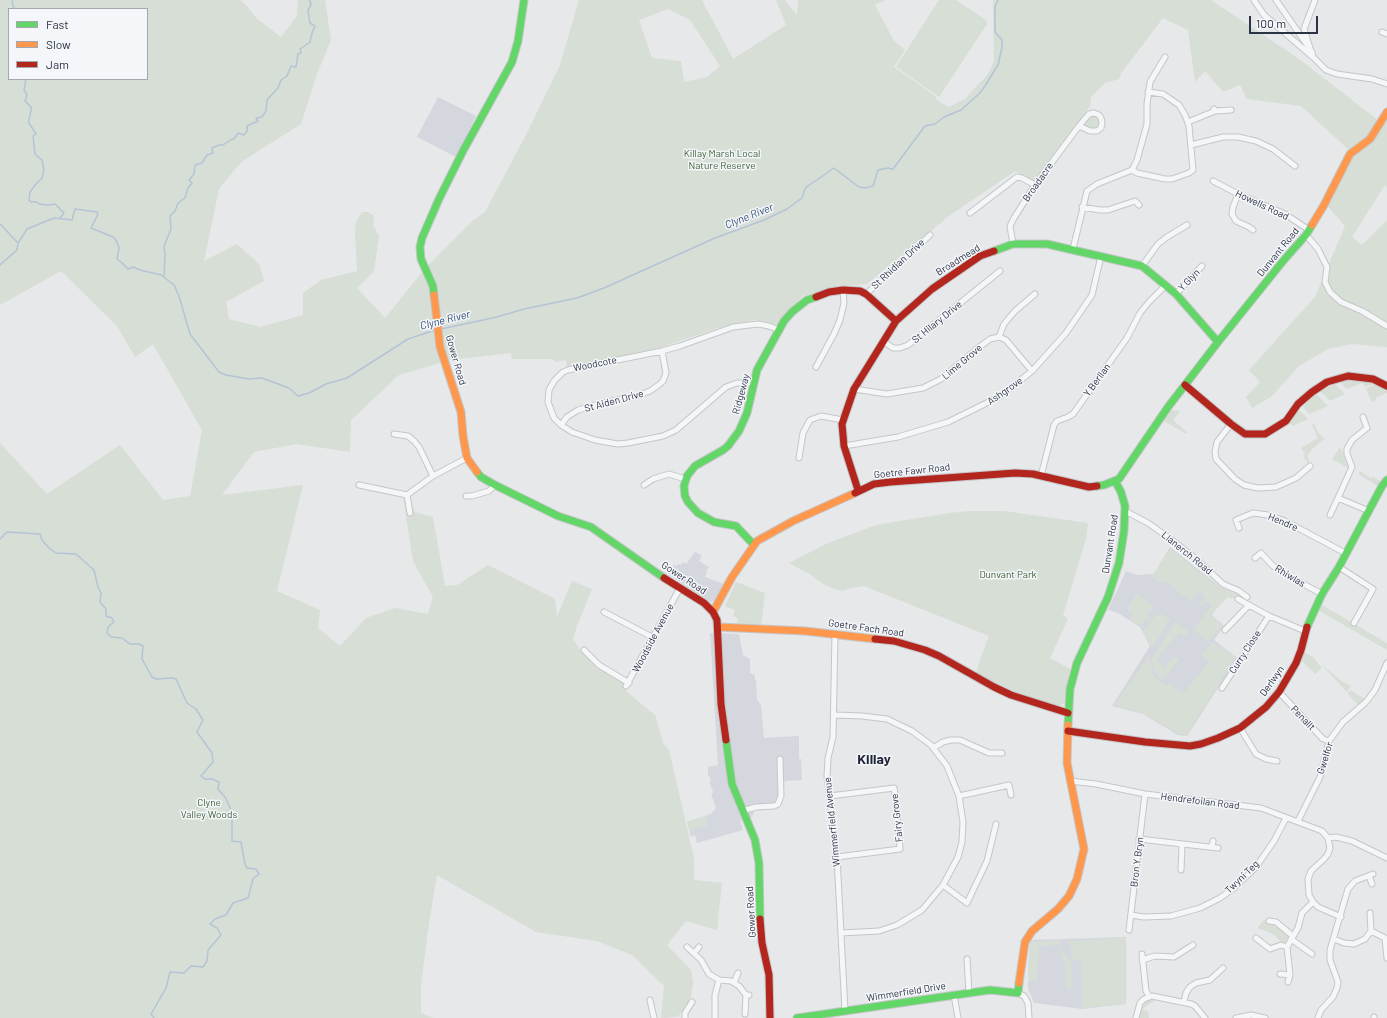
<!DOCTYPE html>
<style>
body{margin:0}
#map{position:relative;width:1387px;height:1018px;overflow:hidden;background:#e6e8ea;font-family:Barlow,sans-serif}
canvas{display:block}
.legend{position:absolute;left:8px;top:8px;width:140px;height:72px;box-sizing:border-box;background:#f4f6f9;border:1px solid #a4a8b1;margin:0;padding:5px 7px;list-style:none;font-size:12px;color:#2b3445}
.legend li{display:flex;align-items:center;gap:8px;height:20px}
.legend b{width:20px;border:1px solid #a4a8b1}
.scale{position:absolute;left:1249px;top:16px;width:69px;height:18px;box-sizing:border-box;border:2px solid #2b3445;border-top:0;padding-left:5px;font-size:12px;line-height:14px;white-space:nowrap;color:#2b3445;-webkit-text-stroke:3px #f4f6f9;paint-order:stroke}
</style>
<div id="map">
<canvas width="1387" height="1018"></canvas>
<ul class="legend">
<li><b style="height:5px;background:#63d668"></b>Fast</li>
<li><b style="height:5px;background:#ff974d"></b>Slow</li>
<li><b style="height:5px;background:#b3261e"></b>Jam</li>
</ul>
<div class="scale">100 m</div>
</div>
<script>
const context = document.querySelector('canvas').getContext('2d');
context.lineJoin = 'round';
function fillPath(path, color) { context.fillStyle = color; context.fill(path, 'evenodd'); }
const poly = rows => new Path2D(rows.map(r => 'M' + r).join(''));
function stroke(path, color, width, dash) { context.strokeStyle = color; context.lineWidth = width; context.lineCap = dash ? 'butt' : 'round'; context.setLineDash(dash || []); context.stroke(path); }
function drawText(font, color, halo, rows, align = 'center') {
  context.font = font + ' Barlow,sans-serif'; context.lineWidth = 3; context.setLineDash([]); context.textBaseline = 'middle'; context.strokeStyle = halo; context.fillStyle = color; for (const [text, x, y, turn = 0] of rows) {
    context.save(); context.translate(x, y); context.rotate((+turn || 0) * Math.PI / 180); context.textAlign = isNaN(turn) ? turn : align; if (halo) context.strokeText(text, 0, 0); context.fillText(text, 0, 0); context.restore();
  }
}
fillPath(poly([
 [438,97,476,116,456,157,417,137],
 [1170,547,1228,593,1212,615,1224,626,1214,640,1237,658,1187,736,1178,735,1143,714,1112,706,1150,646,1140,627,1118,613,1108,610,1126,571,1137,575,1154,574],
 [695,552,702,555,699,561,709,567,706,572,707,573,705,577,724,584,715,600,710,602,668,574,674,565,676,566,678,564,680,565,684,562,686,564],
 [710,633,739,634,743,655,750,659,750,673,755,675,755,679,756,680,757,700,761,705,764,738,799,736,799,759,801,759,802,780,786,781,783,783,783,799,781,803,774,809,755,810,752,817,740,821,743,830,697,843,695,835,691,837,687,822,711,814,716,808,711,794,713,792,710,783,711,779,708,775,708,767,718,765],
 [1126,937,1126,1004,1082,1009,1034,1003,1028,989,1030,940]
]), '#d4d7dd');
fillPath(poly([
 [0,0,240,0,247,6,256,18,281,37,297,16,298,0,325,0,331,40,317,74,301,124,241,162,219,189,204,261,237,244,259,264,264,281,226,302,229,319,260,327,303,315,303,293,321,280,357,271,355,234,356,222,362,212,368,212,374,216,373,225,379,236,374,271,357,288,385,318,423,271,472,221,485,212,527,133,560,65,579,0,702,0,733,59,786,25,776,0,785,0,797,15,798,0,886,0,875,5,894,41,905,50,894,67,934,95,938,101,949,107,965,99,988,74,994,61,993,0,1211,0,1299,59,1378,120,1385,122,1387,119,1387,189,1385,185,1352,237,1362,245,1387,220,1387,347,1352,344,1328,349,1299,366,1271,397,1252,408,1246,397,1260,382,1249,370,1315,297,1345,226,1328,207,1349,165,1350,151,1301,106,1247,99,1240,85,1223,92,1205,71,1195,82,1188,30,1163,18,1122,72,1119,79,1105,83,1091,97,1090,106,1034,181,1015,171,949,216,867,284,835,287,803,296,777,324,754,320,727,325,662,347,567,368,566,360,556,362,552,359,512,359,511,353,450,360,399,375,351,420,350,452,297,444,254,452,222,495,303,485,277,591,320,610,318,628,340,646,366,618,395,608,428,614,433,597,413,561,403,496,410,498,415,512,433,517,445,586,457,585,488,565,555,599,557,617,572,581,592,589,577,626,573,639,580,650,622,682,627,692,655,715,663,743,669,750,694,858,694,880,722,883,717,930,686,921,667,945,691,970,693,983,691,997,678,1017,661,1018,664,986,632,955,597,941,536,932,437,875,428,930,421,984,421,1013,433,1018,0,1018,0,443,47,494,120,445,163,500,190,496,202,430,153,344,135,357,117,326,61,271,0,305],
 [9,9,147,9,147,79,9,79],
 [668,9,690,20,720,66,707,77,684,82,681,61,652,58,639,20],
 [939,0,956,0,986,20,987,24,939,97,896,67],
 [1094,113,1102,122,1097,131,1079,126,1089,114],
 [1350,379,1375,383,1365,387,1362,383,1347,389,1340,382],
 [1377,383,1387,389,1387,393,1376,398,1376,400,1372,402,1366,389],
 [1335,384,1345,394,1330,401,1320,391],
 [1316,394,1328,406,1309,414,1303,407],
 [1171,410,1180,411,1173,420,1187,432,1186,434,1164,421],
 [1299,410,1308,419,1293,426,1289,422],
 [1314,424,1319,434,1325,439,1314,447,1307,456,1309,460,1308,463,1303,456,1305,454,1301,448,1318,438,1312,425],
 [1339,448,1342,450,1348,468,1332,459],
 [1360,471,1371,478,1373,477,1380,481,1378,486,1358,474],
 [970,511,1004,511,1088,523,1086,539,1063,615,1068,619,1050,658,1070,669,1065,702,1059,706,1023,695,999,685,976,673,982,654,989,636,864,586,850,588,843,591,834,589,823,584,811,575,789,563,826,544,876,525,949,513],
 [1170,548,1214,584,1238,595,1232,599,1228,597,1218,607,1211,615,1222,625,1208,642,1193,629,1211,606,1206,601,1200,607,1198,606,1205,597,1199,592,1190,602,1166,581,1163,584,1152,577],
 [736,582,765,593,761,626,737,625,738,619,733,615,735,610,725,606],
 [1137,593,1154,606,1147,616,1150,618,1148,622,1145,620,1140,626,1130,619,1133,614,1127,609],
 [1322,605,1387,643,1387,650,1318,610],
 [1160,613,1170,620,1153,647,1151,647,1143,632,1156,614,1159,616],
 [1175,621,1189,632,1185,637,1179,633,1156,660,1165,667,1174,656,1179,660,1162,681,1155,672,1152,660,1154,655],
 [1213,642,1236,657,1186,735,1179,734,1143,713,1114,705,1149,655,1153,675,1165,685,1170,684,1183,693,1209,662,1201,655],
 [1304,652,1313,657,1322,668,1315,674,1301,660],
 [1321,664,1340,680,1351,686,1347,692],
 [1350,690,1365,699,1359,705,1358,705,1348,694],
 [706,816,709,825,690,831,687,822],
 [1264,920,1269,923,1274,924,1289,936,1285,942,1281,942,1275,936,1269,932,1257,928],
 [1125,938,1125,1004,1082,1008,1081,960,1072,960,1070,941],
 [1059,940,1062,951,1068,958,1071,958,1073,990,1067,989,1065,986,1065,963,1061,955,1058,944,1039,947,1039,962,1036,964,1038,972,1037,981,1029,981,1028,968,1030,944,1032,942],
 [1151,999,1157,1000,1146,1006,1142,1010,1148,1011,1149,1018,1137,1018,1140,1008,1145,1001]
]), '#d6ded6');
stroke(poly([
 [12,0,13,6,15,9],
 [26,79,24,90,27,95,25,101,31,107,31,110,29,120,29,123,36,134,33,136,35,154,42,160,44,170,42,178,35,185,30,192,29,200,31,202,37,202,39,204,48,205,55,204,64,213,60,218],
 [0,224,18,243],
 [0,265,17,250,18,243,27,229,54,218,72,220,75,209,97,212,98,214,91,228,113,237,117,242,119,248,117,259,122,263,128,269,133,267,140,270,161,275,174,285,179,296,190,334,219,372,226,375,249,379,262,378,289,388,298,396,309,393,326,384,347,378,408,339,435,330],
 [164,277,165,254,164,246,171,229,170,216,175,211,178,203,185,198,188,188,192,183,189,180,194,174,195,165,202,163,207,155,213,153,212,148,219,145,223,145,232,139,234,139,238,133,244,135,247,131,247,126,258,121,256,118,262,117,266,111,267,100,278,88,281,80,287,76,291,66,296,67,298,54,301,53,300,49,310,42,312,33,315,26,310,23,308,10,311,5,310,0],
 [441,329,497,317,524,309,577,298,604,288,715,238,764,220,787,209,802,198,805,189,808,186,834,168,859,187,865,188,873,186,878,170,888,168,893,169,925,126,935,124,944,117,961,110,980,93,985,86,998,65,1002,47,1002,40,995,32,995,6,998,0],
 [0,539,7,532,40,534,42,540,49,548,56,553,76,554,94,570,98,587,101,593,100,602,106,609,106,616,112,618,114,622,108,627,107,633,111,637,122,638,130,644,139,644,143,646,142,659,152,677,156,679,173,678,176,679,187,703,196,709,203,720,197,732,212,753,213,762,201,776,205,779,212,779,219,782,218,789,225,797,232,812,232,841,241,842,245,864,247,868,256,869,259,874,253,879,248,898,233,903,226,915,215,919,210,924,217,928,221,935,208,950,207,961,203,967,191,966,184,973,170,972,166,988,151,1014,154,1018]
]), '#b4c4d5', 1.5);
const street = poly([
 [1254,0,1264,15,1313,57],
 [1276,0,1312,52,1313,57,1326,70,1337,74,1372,79,1387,84],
 [1382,32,1387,34],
 [1310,48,1304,29,1315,0],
 [1214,109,1215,111,1231,110],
 [1188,122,1215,111],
 [1191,145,1223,137,1238,137,1256,141,1273,149,1295,166],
 [1132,170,1137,173,1165,179,1172,179,1189,173,1193,170,1189,126,1185,115,1179,105,1163,94,1148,92],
 [1213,181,1238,194,1285,214,1309,230],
 [1238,194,1233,207,1232,214,1236,221,1249,227,1253,230],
 [1082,207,1100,210,1108,210,1135,201,1139,205],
 [970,213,1017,177,1022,178,1035,185],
 [1306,235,1318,249,1327,267,1325,282,1330,292,1341,302,1362,311,1387,326],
 [1013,244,1010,226,1014,218,1035,185,1079,126,1089,114,1094,113,1099,115,1101,118,1102,122,1101,128,1097,131,1090,131,1079,126],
 [1073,249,1087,191,1097,184,1132,170,1137,160,1147,124,1147,104,1150,82,1165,57],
 [1142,266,1158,244,1167,237,1187,225],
 [866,294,930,235],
 [1176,294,1202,266],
 [999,337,1004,324,1015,311,1035,294],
 [883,341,893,348,900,348,908,345,1000,271],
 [816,367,834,334,840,320,844,303,843,290],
 [753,383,737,383,726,387,676,430,663,436,628,443,618,444,595,440,572,432,561,425,554,418,548,402,549,390,554,381,563,372,568,370,662,351,680,346,733,327,758,324,769,326,779,330],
 [854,389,887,394,923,388,941,379,978,348,990,339,999,337,1006,340,1032,371],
 [1363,417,1367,428,1352,440,1347,449,1347,454,1352,467,1338,498,1369,511],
 [1231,424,1217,442,1215,452,1216,459,1235,479,1244,485,1258,488,1276,487,1296,478,1310,466],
 [561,425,567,417,578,410,606,402,634,397,650,391,660,384,663,381,666,373,662,351],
 [394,434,408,436,414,441,419,447,433,476],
 [844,446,898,437,948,422,1001,396,1032,371,1066,333,1092,295,1101,256],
 [799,458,803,433,810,420,821,416,843,420],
 [1041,476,1054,425,1057,421,1068,417,1073,414,1127,338,1140,313,1149,302,1166,285],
 [359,485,407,495],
 [644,485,653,479,669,474,685,479],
 [466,496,472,496,489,491,495,485],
 [1125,511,1148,523,1172,540,1196,559,1223,584,1239,591,1247,597],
 [410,513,407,495,433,476,467,458],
 [1330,515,1338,498],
 [1239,528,1236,520,1253,513,1268,515,1285,521,1347,554],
 [1255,558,1261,553,1272,565,1281,572,1322,594],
 [1339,567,1373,589,1354,623],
 [1238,599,1269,616],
 [604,612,654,638],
 [1225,630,1249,605],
 [835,634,833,737,828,758,827,776,837,857,845,1011],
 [584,650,599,665,629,683],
 [626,686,680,588],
 [1222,688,1269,616,1305,631],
 [1279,692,1323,739,1329,741],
 [835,715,862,716,887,719,912,731,931,745,947,766,959,796,963,822,962,842,958,857,943,885,922,910,897,925,879,931,841,933],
 [1240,728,1256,754,1266,759,1277,761],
 [933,748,943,742,951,740,960,740,989,753,1002,753],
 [1070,781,1096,784,1145,794,1261,808,1322,831,1328,838,1330,848,1328,854,1324,859,1311,871,1308,879,1309,895,1313,902,1318,907,1341,917],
 [830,796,894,788,896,800,900,849,837,857],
 [959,796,1009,785,1011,795],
 [742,811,756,807,774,806,778,804,781,796,780,759],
 [1298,821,1320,777,1329,741,1343,722,1366,702,1375,690,1387,663],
 [1328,838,1336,837,1352,841,1387,858],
 [1139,839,1218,848],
 [1212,847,1213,841],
 [1181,870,1182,844],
 [1369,876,1372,884],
 [943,885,967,903,987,861,996,824],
 [1131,915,1144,917,1171,916,1200,908,1220,898,1234,888,1256,867,1274,841,1286,818],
 [1269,921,1276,922,1293,936],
 [1129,930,1145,794],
 [1371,931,1385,938,1387,958],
 [1256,938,1270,949,1281,945,1287,947],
 [1291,939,1312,954],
 [1334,939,1344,943,1354,944,1365,939,1371,931,1370,913],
 [687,947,701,960,709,974,719,980,715,995,715,1018],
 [694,953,699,947],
 [1142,954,1146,991,1149,996],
 [967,959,969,993],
 [1142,960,1155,956,1174,957,1193,945],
 [1280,974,1290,975],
 [719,980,731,981,739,986,746,995,749,995],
 [1288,982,1290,975,1287,947,1298,928,1302,913,1313,902],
 [734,983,738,973],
 [1018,993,1024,996,1028,1003,1029,1018],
 [954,995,958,1018],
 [650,1000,654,1018],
 [1184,1002,1186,993,1190,987,1196,983,1210,980,1223,968],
 [745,1014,746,995],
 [685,1018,685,1013,692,1002],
 [1136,1018,1140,1003,1144,999,1152,996,1191,1004,1195,1006,1205,1018],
 [1236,1018,1251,1015,1265,1018],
 [1318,1018,1321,1010,1333,997,1337,988,1338,982,1330,960,1330,950,1348,889,1355,881,1373,874],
 [1374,1018,1374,1017]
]);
const fast = poly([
 [994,251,1013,244,1047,244,1142,266,1176,294,1218,342],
 [434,295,433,286,421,259,420,247,422,238,439,199,464,149,512,62,518,41,524,0],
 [477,472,481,477,495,485,558,516,591,527,664,578],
 [1097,486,1104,485,1119,479,1168,407,1218,342,1283,261,1306,235,1312,225],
 [754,545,736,526,714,522,698,513,688,502,685,496,684,486,687,476,695,466,723,450,728,446,739,431,747,413,757,370,784,321,792,312,807,300,816,297],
 [1307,627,1322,594,1339,567,1382,486,1387,480],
 [1068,725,1070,689,1077,663,1108,597,1119,563,1124,531,1125,506,1121,492,1115,481],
 [726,740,732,784,755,840,759,863,760,919],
 [797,1018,990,990,1018,993,1019,983]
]);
const slow = poly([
 [1312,225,1324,205,1350,154,1370,139,1387,112],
 [434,295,440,347,461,412,463,436,467,458,477,472],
 [713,612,732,577,757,541,793,521,855,493],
 [718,627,805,631,875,639],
 [1019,983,1025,942,1032,931,1058,909,1069,896,1077,879,1084,849,1067,763,1068,725]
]);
const jam = poly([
 [816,297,829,292,843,290,860,291,866,294,896,321],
 [1185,385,1231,424,1245,434,1265,434,1286,421,1298,404,1312,392,1327,382,1348,376,1373,379,1387,386],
 [858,490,844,446,842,424,854,389,896,321,932,289,980,256,994,251],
 [855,493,874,484,890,482,1015,473,1033,474,1089,487,1097,486],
 [664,578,704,603,713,612,717,620,721,704,726,740],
 [875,639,894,641,925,650,939,656,994,687,1011,695,1068,713],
 [1068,731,1145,742,1190,746,1201,744,1218,738,1240,728,1266,707,1279,692,1296,663,1301,650,1307,627],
 [760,919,762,943,769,975,770,1018]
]);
stroke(street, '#c4c6c8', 7);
stroke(fast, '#c4c6c8', 9);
stroke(slow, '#c4c6c8', 9);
stroke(jam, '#c4c6c8', 9);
stroke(street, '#f5f6f7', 5);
stroke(fast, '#63d668', 7);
stroke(slow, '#ff974d', 7);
stroke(jam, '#b3261e', 7);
drawText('10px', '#3f6138', '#f4f6f9', [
 ["Killay Marsh Local",722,154],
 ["Nature Reserve",722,166],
 ["Dunvant Park",1008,575],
 ["Clyne",209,803],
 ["Valley Woods",209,815]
]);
drawText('10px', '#2b3445', '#f4f6f9', [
 ["Broadacre",1038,182,-55],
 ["Howells Road",1262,205,25],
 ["Dunvant Road",1278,252,-51],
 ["Broadmead",958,260,-32],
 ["St Rhidian Drive",898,264,-43],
 ["Y Glyn",1189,280,-47],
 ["St Hilary Drive",937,322,-39],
 ["Gower Road",456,360,74],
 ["Lime Grove",962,362,-40],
 ["Woodcote",595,364,-11],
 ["Y Berllan",1097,380,-54],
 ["Ashgrove",1005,391,-35],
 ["Ridgeway",741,394,-75],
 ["St Aiden Drive",614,401,-15],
 ["Goetre Fawr Road",912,471,-6],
 ["Hendre",1283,522,23],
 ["Dunvant Road",1110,544,-81],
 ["Llanerch Road",1187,553,39],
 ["Rhiwlas",1290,576,31],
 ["Gower Road",684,578,33],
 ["Goetre Fach Road",866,628,8],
 ["Woodside Avenue",653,638,-62],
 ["Curry Close",1245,652,-57],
 ["Derlwyn",1272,681,-55],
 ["Penallt",1303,718,46],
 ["Gwelfor",1325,758,-73],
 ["Hendrefoilan Road",1200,801,7],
 ["Fairy Grove",897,818,-96],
 ["Wimmerfield Avenue",832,822,-96],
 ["Bron Y Bryn",1137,862,-83],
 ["Twyni Teg",1242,877,-44],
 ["Gower Road",751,912,-93],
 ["Wimmerfield Drive",906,992,-9]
]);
drawText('italic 11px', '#34527a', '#f4f6f9', [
 ["Clyne River",749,216,-22],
 ["Clyne River",445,320,-14]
]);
drawText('bold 14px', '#1d2536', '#f4f6f9', [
 ["Killay",874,759]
]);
</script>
